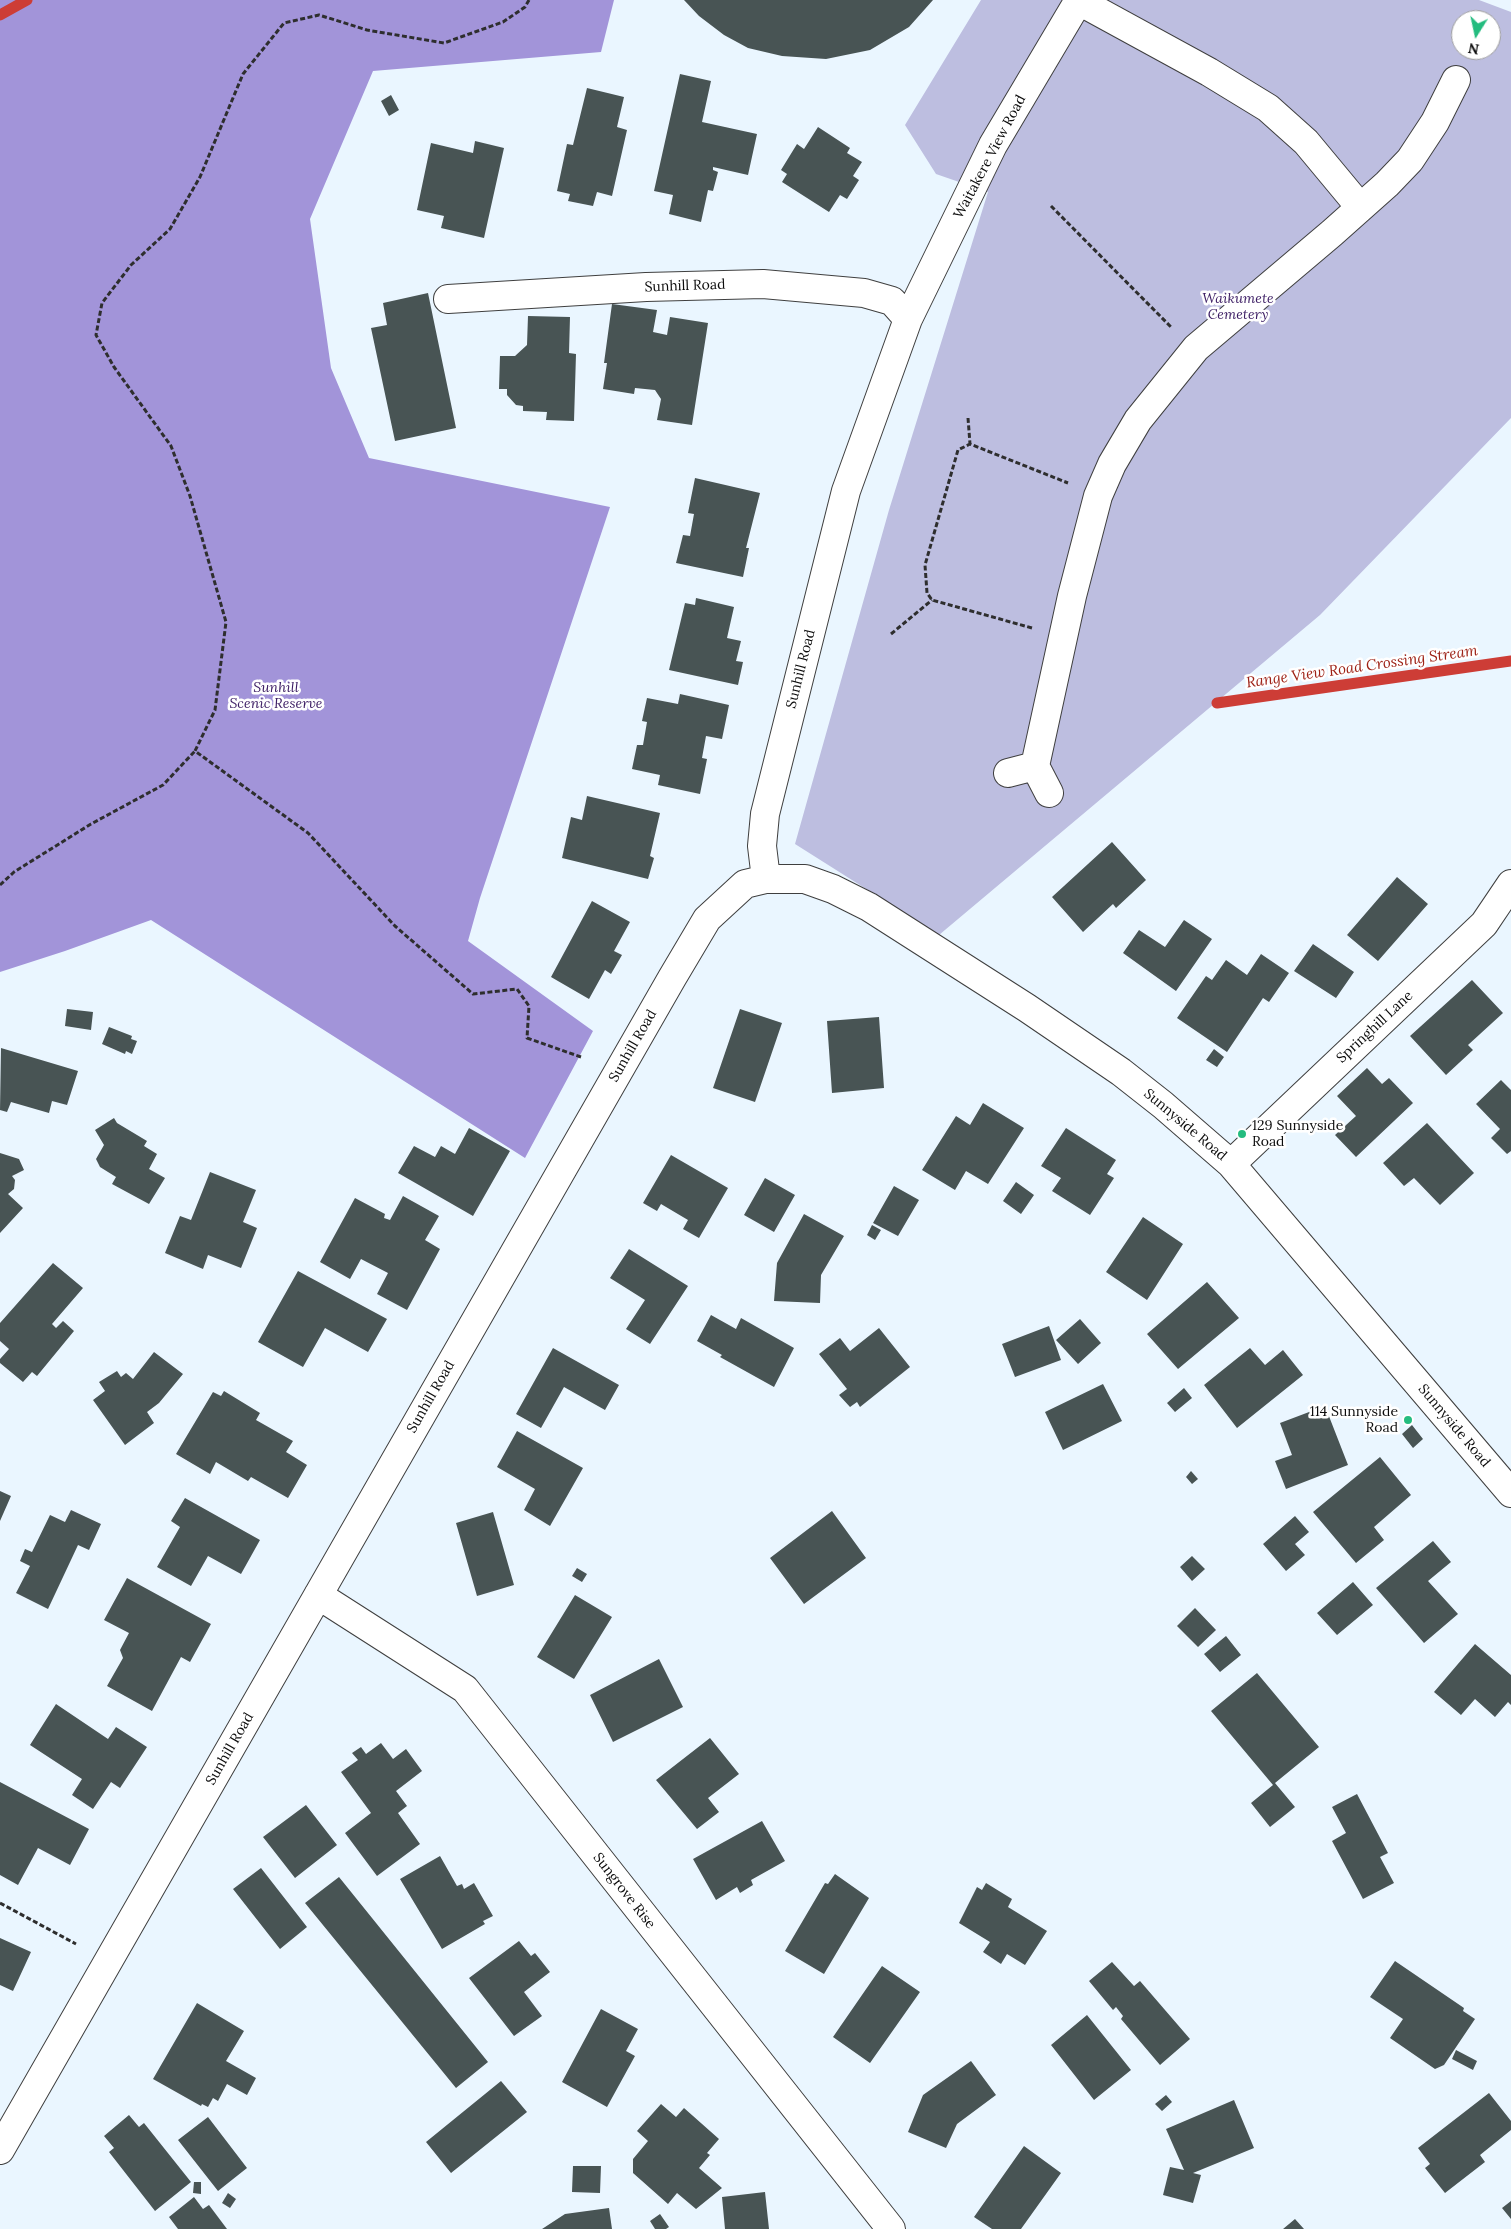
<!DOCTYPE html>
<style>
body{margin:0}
#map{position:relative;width:1511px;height:2229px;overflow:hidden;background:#eaf6ff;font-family:Lora,serif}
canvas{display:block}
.north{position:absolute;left:1451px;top:10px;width:50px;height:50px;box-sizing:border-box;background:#fff;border:1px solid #9e9e9e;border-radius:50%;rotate:190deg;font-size:14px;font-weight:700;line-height:20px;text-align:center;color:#0c0c0c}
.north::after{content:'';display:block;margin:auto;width:18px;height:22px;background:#24bc7f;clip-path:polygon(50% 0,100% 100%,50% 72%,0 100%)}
</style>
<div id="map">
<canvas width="1511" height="2229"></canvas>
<div class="north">N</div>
</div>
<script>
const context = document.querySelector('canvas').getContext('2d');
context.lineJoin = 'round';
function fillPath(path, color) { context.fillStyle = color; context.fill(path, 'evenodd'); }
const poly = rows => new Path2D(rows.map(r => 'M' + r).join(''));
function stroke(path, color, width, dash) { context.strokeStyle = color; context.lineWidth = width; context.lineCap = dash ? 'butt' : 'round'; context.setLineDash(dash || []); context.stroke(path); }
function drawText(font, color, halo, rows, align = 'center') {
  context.font = font + ' Lora,serif'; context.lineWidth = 5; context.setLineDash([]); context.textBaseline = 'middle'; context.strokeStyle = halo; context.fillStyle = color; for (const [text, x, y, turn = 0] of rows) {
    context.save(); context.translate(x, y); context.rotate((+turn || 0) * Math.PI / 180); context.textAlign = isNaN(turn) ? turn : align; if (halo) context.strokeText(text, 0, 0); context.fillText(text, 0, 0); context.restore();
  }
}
fillPath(poly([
 [0,0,614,0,601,52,373,71,310,219,331,368,369,458,610,507,480,898,468,941,593,1031,525,1158,151,920,65,951,0,972]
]), '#a294d9');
fillPath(poly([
 [981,0,1479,0,1511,12,1511,418,1320,615,939,935,795,844,889,510,988,192,936,174,905,125],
 [1461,20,1491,20,1491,50,1461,50]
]), '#bdbee0');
stroke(poly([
 [0,15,27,0],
 [1217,703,1511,661]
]), '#cd3d36', 11);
fillPath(poly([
 [684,0,933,0,909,27,870,50,826,59,782,56,748,48,724,35,699,16],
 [680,74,711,81,702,122,757,134,748,175,713,167,713,170,718,172,713,191,708,190,701,222,669,214,673,195,654,191],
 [587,88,624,97,617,127,627,130,612,196,597,192,593,206,568,201,570,194,557,191,567,144,573,145],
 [391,95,399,110,389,116,381,101],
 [818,127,850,148,847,153,862,162,853,176,859,180,847,199,840,195,829,212,782,182,787,174,781,170,797,144,804,149],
 [475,141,504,148,484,238,441,228,444,216,417,210,431,143,473,153],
 [428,293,456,428,395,441,371,328,387,325,383,303],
 [612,304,657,310,653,332,667,335,670,317,708,323,692,425,657,420,661,399,655,390,635,388,634,394,603,389,607,363,604,363],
 [528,316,570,317,569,353,576,354,574,421,546,420,547,412,523,411,523,406,516,405,507,395,507,389,499,389,500,356,515,356,527,345],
 [695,478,760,493,746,548,749,548,743,577,676,563,683,535,690,536,694,514,688,513],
 [696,598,734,607,727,638,741,641,736,661,743,662,738,685,669,670,685,603,695,605],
 [680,694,729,705,722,739,706,736,702,758,707,759,700,794,658,785,660,775,632,769,637,745,643,745,647,722,642,721,647,698,678,704],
 [587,796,660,813,650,856,654,858,648,879,562,858,571,817,582,820],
 [1112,842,1146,880,1116,908,1113,904,1083,932,1052,897],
 [1397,877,1428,904,1378,961,1347,935],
 [592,901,630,922,614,951,622,955,611,974,605,970,589,999,551,977],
 [1184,920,1212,939,1176,991,1123,953,1139,930,1165,947],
 [1313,944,1354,972,1336,998,1294,971],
 [1261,954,1289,973,1269,1002,1263,998,1227,1052,1177,1018,1206,976,1212,980,1226,960,1247,975],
 [1472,980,1503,1013,1468,1045,1473,1050,1446,1075,1410,1036],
 [67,1009,93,1012,91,1030,65,1026],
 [740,1009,782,1023,755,1102,713,1088],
 [879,1017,884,1088,832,1093,827,1021],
 [109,1027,132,1036,131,1039,137,1041,132,1054,126,1051,125,1054,102,1044],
 [1,1048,78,1071,67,1105,52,1101,49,1113,11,1102,7,1112,0,1110],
 [1214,1049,1224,1057,1217,1067,1206,1060],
 [1367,1068,1382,1084,1389,1078,1413,1103,1356,1157,1335,1135,1356,1116,1337,1096],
 [1501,1080,1511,1090,1511,1151,1507,1154,1491,1138,1500,1129,1476,1104],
 [983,1103,1024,1128,988,1184,966,1171,955,1190,922,1170,956,1116,970,1125],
 [114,1118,117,1123,147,1141,144,1146,157,1154,149,1169,165,1178,149,1204,112,1184,116,1177,100,1167,96,1159,104,1145,95,1130],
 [1427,1123,1474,1173,1440,1205,1414,1178,1404,1186,1383,1163],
 [469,1128,510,1151,473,1216,398,1173,414,1146,435,1157,441,1146,455,1154],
 [1066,1128,1116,1160,1107,1174,1114,1178,1090,1215,1052,1191,1061,1178,1041,1166],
 [0,1153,19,1159,24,1170,12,1176,15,1180,14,1189,8,1194,23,1208,0,1233],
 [671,1155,728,1188,699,1238,683,1229,688,1220,661,1204,657,1211,643,1203],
 [210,1172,256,1190,243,1222,257,1228,241,1268,208,1255,203,1269,165,1253,180,1216,191,1220],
 [765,1178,795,1195,774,1232,744,1215],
 [1016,1182,1034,1195,1021,1214,1003,1201],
 [894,1186,919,1200,898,1236,873,1223],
 [403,1196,439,1216,425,1240,440,1249,407,1310,377,1294,388,1273,361,1259,350,1279,320,1262,355,1198,385,1214,384,1218,390,1220],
 [804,1214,844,1236,821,1275,820,1303,774,1301,777,1263],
 [1143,1217,1183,1244,1147,1300,1106,1272],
 [872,1225,881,1230,875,1240,867,1235],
 [629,1249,688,1286,650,1344,626,1329,645,1300,610,1278],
 [53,1263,83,1288,52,1324,56,1328,63,1321,74,1331,37,1376,32,1372,23,1382,0,1363,0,1359,9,1349,0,1341,0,1323],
 [298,1271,387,1319,368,1352,325,1328,303,1367,258,1342],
 [1207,1282,1239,1318,1178,1369,1147,1334],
 [711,1315,736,1329,741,1318,794,1348,774,1387,720,1357,722,1355,697,1341],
 [1080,1319,1101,1343,1078,1364,1056,1340],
 [1049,1326,1061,1360,1015,1377,1002,1344],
 [879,1328,910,1367,860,1407,857,1402,850,1407,839,1395,847,1389,819,1354,840,1338,850,1351],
 [553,1348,619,1385,605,1410,564,1387,541,1428,516,1414],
 [1250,1348,1265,1365,1283,1350,1303,1375,1237,1428,1204,1385],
 [154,1352,183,1374,159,1403,147,1412,154,1423,125,1445,93,1400,105,1391,99,1382,117,1371,121,1377,126,1373,133,1379],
 [1103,1384,1122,1421,1063,1450,1045,1412],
 [1184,1388,1192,1398,1175,1412,1167,1403],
 [224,1391,260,1413,256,1420,293,1441,286,1452,307,1465,288,1498,251,1477,248,1481,216,1462,210,1474,176,1454,213,1392,221,1396],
 [1325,1406,1348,1465,1286,1489,1275,1461,1292,1455,1280,1423],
 [1412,1425,1423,1439,1413,1448,1402,1434],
 [517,1431,583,1468,550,1526,524,1510,535,1489,497,1467],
 [1380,1457,1411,1495,1374,1527,1384,1540,1356,1563,1313,1512],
 [1191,1471,1198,1479,1192,1484,1186,1477],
 [0,1491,11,1496,0,1521],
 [185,1498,260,1540,241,1574,208,1556,191,1586,157,1567,180,1527,171,1521],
 [71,1510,101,1524,89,1550,78,1545,48,1609,16,1593,30,1566,20,1561,25,1549,32,1552,50,1515,65,1522],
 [832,1511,866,1558,804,1604,770,1558],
 [493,1512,514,1585,477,1596,456,1523],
 [1295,1516,1309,1532,1295,1544,1305,1555,1286,1571,1263,1544],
 [1433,1541,1451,1562,1428,1581,1458,1614,1424,1643,1376,1588],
 [1192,1556,1205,1569,1192,1581,1180,1567],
 [577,1568,587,1574,582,1582,572,1576],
 [127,1578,211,1624,190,1662,181,1657,152,1711,107,1686,123,1658,120,1650,129,1633,104,1620],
 [1353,1582,1373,1605,1337,1635,1317,1613],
 [575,1595,612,1617,574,1679,537,1657],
 [1195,1608,1216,1630,1198,1647,1177,1626],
 [1226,1636,1241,1655,1220,1672,1204,1654],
 [1475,1644,1511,1675,1511,1705,1508,1702,1495,1717,1475,1699,1461,1715,1434,1692],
 [659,1659,683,1707,613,1742,590,1695],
 [1257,1673,1319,1747,1275,1783,1295,1807,1270,1827,1251,1803,1273,1785,1211,1711],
 [56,1704,108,1739,116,1727,147,1747,120,1788,111,1782,93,1809,72,1795,82,1779,30,1745],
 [710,1738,739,1774,708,1798,719,1812,697,1829,656,1780],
 [381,1743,393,1759,406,1749,422,1771,396,1791,407,1806,398,1813,420,1844,377,1876,345,1833,371,1813,341,1772,358,1760,352,1753,361,1747,366,1754],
 [0,1782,89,1829,70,1865,38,1848,18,1885,0,1875],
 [1357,1794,1388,1853,1380,1857,1394,1883,1363,1899,1332,1841,1346,1833,1332,1807],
 [306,1805,337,1845,295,1878,263,1837],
 [762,1821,785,1861,751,1880,753,1885,740,1893,737,1887,716,1900,693,1859],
 [440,1856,457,1886,462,1884,464,1889,474,1883,493,1916,483,1921,485,1924,442,1949,400,1879],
 [261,1868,307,1927,280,1949,233,1889],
 [835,1874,869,1898,824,1974,785,1951,825,1883,828,1884],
 [339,1877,488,2062,456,2088,305,1903],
 [986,1883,1012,1899,1008,1907,1047,1931,1025,1965,1007,1954,1001,1964,983,1952,990,1942,959,1923,977,1887,982,1890],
 [0,1938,31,1952,13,1991,0,1985],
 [519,1941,531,1956,535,1953,550,1972,524,1992,542,2016,514,2036,469,1978],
 [1395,1961,1464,2008,1463,2011,1475,2019,1444,2065,1435,2069,1390,2038,1403,2019,1370,1997],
 [1112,1962,1134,1986,1140,1981,1190,2039,1160,2065,1121,2019,1123,2016,1116,2007,1113,2010,1089,1981],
 [882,1966,920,1992,870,2063,833,2037],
 [197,2003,244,2031,226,2061,256,2078,247,2095,227,2084,218,2101,213,2098,208,2107,202,2104,201,2106,153,2079],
 [601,2009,638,2029,626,2051,635,2056,607,2107,562,2082],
 [1087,2015,1131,2070,1094,2100,1051,2045],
 [1456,2050,1477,2061,1473,2070,1452,2059],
 [971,2061,996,2095,957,2124,946,2148,908,2132,923,2095],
 [501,2081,527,2112,451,2173,426,2142],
 [1489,2093,1511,2121,1511,2130,1480,2155,1485,2162,1445,2193,1425,2168,1430,2164,1418,2148],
 [1166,2095,1172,2102,1162,2111,1155,2104],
 [1234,2100,1254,2148,1193,2173,1201,2175,1193,2203,1163,2195,1170,2167,1184,2170,1166,2129],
 [661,2104,676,2117,684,2108,719,2139,707,2153,710,2155,699,2168,722,2188,696,2209,677,2193,668,2204,633,2173,633,2159,648,2141,637,2131],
 [129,2115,139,2127,144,2123,191,2182,155,2211,109,2152,114,2148,104,2136],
 [208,2117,247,2168,218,2191,178,2140],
 [1024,2146,1061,2173,1021,2229,992,2229,974,2217],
 [573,2166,601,2166,600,2193,572,2192],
 [194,2182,201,2182,201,2194,193,2193],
 [765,2192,769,2229,725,2229,722,2197],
 [228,2193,236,2199,230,2208,222,2203],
 [194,2197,203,2209,209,2205,227,2229,178,2229,169,2217],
 [1511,2201,1511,2219,1502,2208],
 [609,2208,612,2229,542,2229,565,2214],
 [660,2214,669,2227,666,2229,655,2229,650,2221],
 [1295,2219,1304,2229,1283,2229]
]), '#485454');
const minor = poly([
 [1079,1,1209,72,1268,108,1306,142,1360,207],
 [448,299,646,287,763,284,864,293,892,301,908,319],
 [1008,773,1035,766],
 [1049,793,1035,766,1072,596,1098,496,1112,464,1138,420,1196,348,1332,233,1387,184,1410,160,1435,122,1456,80],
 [766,879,762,846,765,814,846,491,908,319,993,145,1079,0],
 [1231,1164,1484,924,1511,884],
 [318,1595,465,1689,891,2229],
 [0,2150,672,978,707,919,745,884,766,879,805,879,833,889,869,907,1027,1008,1121,1072,1163,1105,1231,1164,1511,1493]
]);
stroke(minor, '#3f3f3f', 30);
stroke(poly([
 [529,0,525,7,503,22,444,43,367,30,319,15,284,23,243,74,200,177,170,229,131,265,102,303,96,335,114,367,171,446,190,496,226,622,215,710,195,751,308,833,395,926,473,994,517,989,529,1006,527,1038,581,1057],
 [1051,206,1171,327],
 [968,418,970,444],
 [1032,628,932,600,927,593,925,565,958,450,970,444,1068,483],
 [891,634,932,600],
 [0,885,14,872,91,824,163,785,195,751],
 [0,1903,76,1944]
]), '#2e2e2e', 3, [5, 2.5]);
stroke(minor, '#fff', 28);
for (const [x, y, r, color] of [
 [1242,1134,5,"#24bc7f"],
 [1408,1420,5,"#24bc7f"]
]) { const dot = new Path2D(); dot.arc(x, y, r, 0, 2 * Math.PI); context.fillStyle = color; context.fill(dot); stroke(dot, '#fff', 2); }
drawText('14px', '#0c0c0c', '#fff', [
 ["Waitakere View Road",990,157,-62],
 ["Sunhill Road",685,286,-2],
 ["Sunhill Road",801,669,-76],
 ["Springhill Lane",1375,1027,-43],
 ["Sunhill Road",633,1046,-60],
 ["Sunnyside Road",1185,1125,40],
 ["Sunhill Road",431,1397,-60],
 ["Sunnyside Road",1454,1426,50],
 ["Sunhill Road",230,1749,-60],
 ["Sungrove Rise",624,1891,52]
]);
drawText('italic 14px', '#3b1c63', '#fff', [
 ["Waikumete",1238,299],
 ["Cemetery",1238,315],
 ["Sunhill",276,688],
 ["Scenic Reserve",276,704]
]);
drawText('14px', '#0c0c0c', '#fff', [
 ["129 Sunnyside",1252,1126],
 ["Road",1252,1142],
 ["114 Sunnyside",1398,1412,"right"],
 ["Road",1398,1428,"right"]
], 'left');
drawText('italic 15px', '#9d2115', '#fff', [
 ["Range View Road Crossing Stream",1362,667,-8]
]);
</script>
